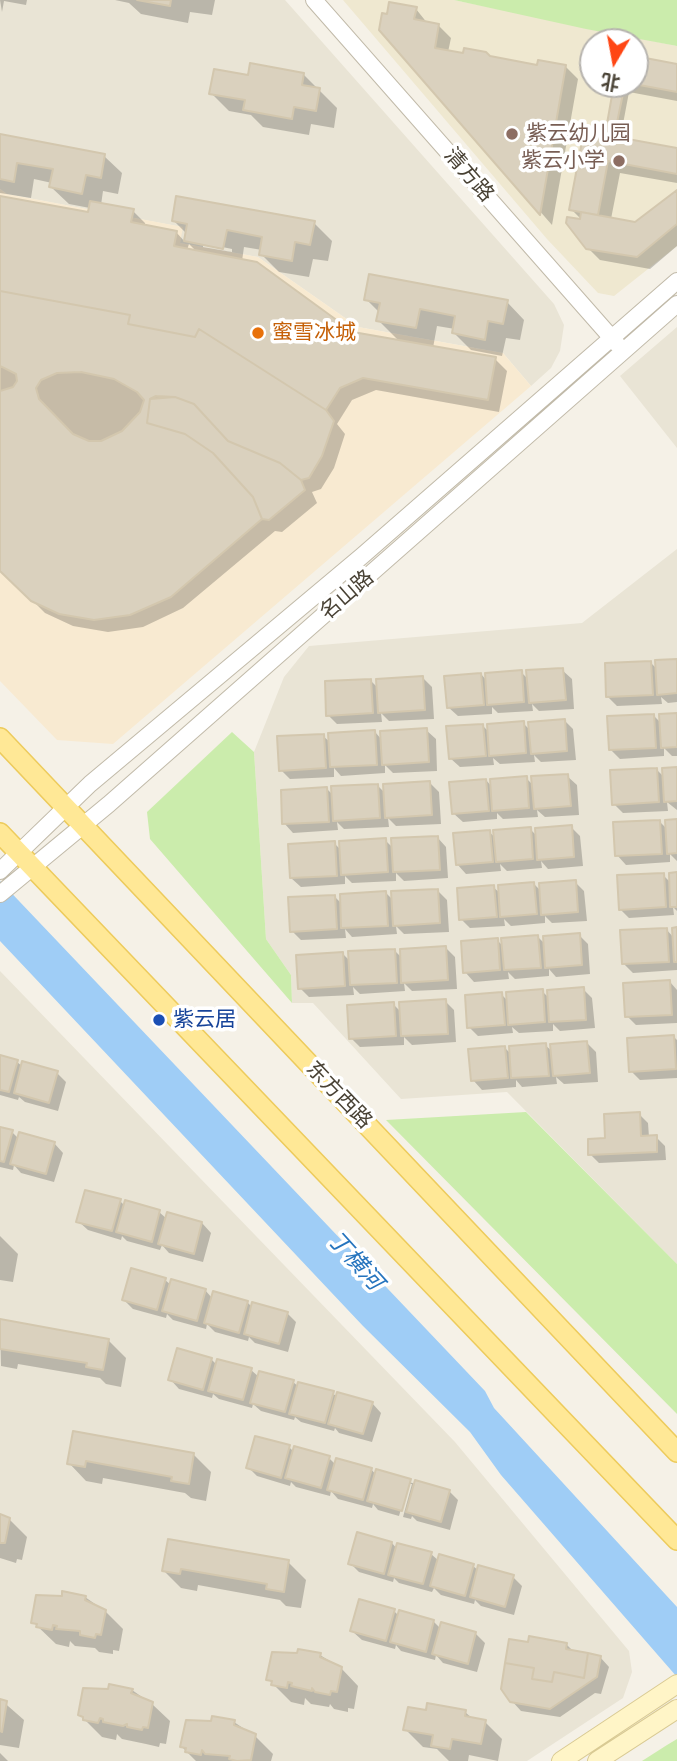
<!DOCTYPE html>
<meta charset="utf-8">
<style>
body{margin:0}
#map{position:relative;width:677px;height:1761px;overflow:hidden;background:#f5f1e7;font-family:Inter,"Noto Sans SC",sans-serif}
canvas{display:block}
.north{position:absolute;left:579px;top:28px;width:70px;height:70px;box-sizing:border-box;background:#fff;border:2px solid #b6b3ae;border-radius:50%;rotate:190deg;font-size:19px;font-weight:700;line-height:28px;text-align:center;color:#494235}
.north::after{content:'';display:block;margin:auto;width:24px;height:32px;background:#ff4614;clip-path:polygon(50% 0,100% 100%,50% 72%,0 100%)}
</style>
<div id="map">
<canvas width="677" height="1761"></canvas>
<div class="north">北</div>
</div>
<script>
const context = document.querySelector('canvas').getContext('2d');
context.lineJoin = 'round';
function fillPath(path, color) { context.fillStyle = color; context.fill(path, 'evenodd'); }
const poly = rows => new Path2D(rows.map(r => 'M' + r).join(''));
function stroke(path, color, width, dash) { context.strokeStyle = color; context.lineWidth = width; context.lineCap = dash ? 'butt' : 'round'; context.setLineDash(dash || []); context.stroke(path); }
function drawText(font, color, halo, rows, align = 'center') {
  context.font = font + ' Inter,"Noto Sans SC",sans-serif'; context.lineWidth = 7; context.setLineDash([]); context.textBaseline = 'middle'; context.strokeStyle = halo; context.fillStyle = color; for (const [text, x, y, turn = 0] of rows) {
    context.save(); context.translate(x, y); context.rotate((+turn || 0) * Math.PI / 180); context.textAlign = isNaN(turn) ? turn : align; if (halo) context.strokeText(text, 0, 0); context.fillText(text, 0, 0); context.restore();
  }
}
fillPath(poly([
 [0,0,285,0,554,304,564,325,560,351,551,368,531,386,503,353,358,327,258,257,180,243,182,227,7,194,0,189],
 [677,327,677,448,620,376],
 [677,549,677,1264,507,1092,401,1099,313,1003,292,1003,291,975,266,939,254,752,284,677,309,646,582,623],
 [0,971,455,1442,629,1651,632,1672,623,1698,527,1761,0,1761]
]), '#e9e4d5');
fillPath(poly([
 [0,189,7,194,183,227,180,243,258,257,358,327,503,353,531,386,113,744,57,740,0,681]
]), '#f8ead1');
fillPath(poly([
 [343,0,454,0,677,46,677,246,614,296,598,293,547,239],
 [593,42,635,42,635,84,593,84]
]), '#efe8d0');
fillPath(poly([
 [454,0,677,0,677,46,586,29],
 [232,732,254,752,266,939,291,975,292,1003,150,839,147,812],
 [526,1112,677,1264,677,1414,386,1120],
 [677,1739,677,1761,642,1761,667,1745]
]), '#cbecac');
fillPath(poly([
 [0,881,485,1391,494,1408,677,1607,677,1677,501,1475,470,1432,363,1326,0,941]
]), '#9fcdf6');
fillPath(poly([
 [0,0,27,0,26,5,4,1,2,12],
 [115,0,215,0,212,15,190,12,188,23,141,14,129,3],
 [416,9,428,24,439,26,451,38,448,52,539,67,565,66,578,79,552,225,381,30],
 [677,64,677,101,629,92,620,140,677,150,677,183,620,173,611,219,636,224,677,192,677,246,650,269,600,260,587,247,584,222,571,209,606,137,615,89,604,84,635,84],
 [303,74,337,108,334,128,311,124,309,135,263,127,251,115,229,111,211,93,250,77],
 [0,136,104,156,122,173,118,194,103,191,101,205,133,211,145,223,145,227,176,232,185,242,187,234,173,220,314,223,332,241,328,261,313,259,309,277,279,272,261,254,262,250,244,247,242,261,352,333,400,342,378,320,380,313,366,299,507,302,524,320,520,340,506,338,502,356,471,350,454,333,455,329,437,326,433,348,495,359,507,371,499,412,376,390,352,400,337,424,345,434,334,468,321,489,312,492,317,503,282,532,275,531,183,608,143,627,108,632,73,626,45,613,0,568,0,198,89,214,90,208,69,204,51,187,52,183,34,179,31,198,0,193],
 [203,243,232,249,232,252,203,247],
 [189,244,197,252,187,250],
 [677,661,677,702,668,703,661,697,662,704,617,706,608,697,651,663,657,669],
 [562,670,572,679,574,709,539,711,532,704,533,711,498,713,492,707,492,714,458,716,448,707,481,674,487,681,521,672,528,679],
 [423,678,432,687,434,719,389,721,381,713,382,722,337,724,328,715,371,681,379,689],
 [677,714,677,756,672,756,664,748,664,756,620,759,611,750,653,715,661,723],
 [564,720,573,729,576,760,541,762,534,755,535,762,500,764,493,758,494,765,460,767,450,758,482,725,489,732,523,723,530,730],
 [426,730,436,739,437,771,393,773,385,765,385,773,341,776,334,768,334,777,290,779,281,770,323,736,331,743,375,732,382,740],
 [677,769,677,810,667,802,668,811,623,813,614,804,657,770,665,778],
 [567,776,577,785,579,815,545,817,537,810,538,817,503,819,497,813,497,819,463,822,453,813,486,780,492,787,526,778,533,785],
 [430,783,439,792,441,824,396,826,388,818,389,827,344,829,337,822,338,830,293,833,284,823,327,789,334,796,378,786,386,794],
 [659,821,667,829,677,821,677,861,670,854,670,862,626,865,617,855],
 [571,827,580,836,583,866,548,869,541,861,542,868,507,871,500,864,501,871,466,874,457,864,489,832,496,838,530,829,537,836],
 [437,837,446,847,448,878,404,881,396,873,396,881,352,883,345,876,345,884,301,887,291,878,334,843,341,850,385,840,393,848],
 [677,874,677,911,673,907,674,915,629,918,620,909,663,875,671,883],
 [575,882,584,891,587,921,552,923,545,916,545,923,511,926,504,919,505,926,470,928,461,919,493,887,500,893,534,884,541,891],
 [438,891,447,900,449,932,404,934,396,926,397,934,352,937,345,929,346,938,301,940,292,931,335,897,342,904,386,893,394,901],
 [666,929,674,938,677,929,677,970,633,973,624,964],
 [579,935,588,944,590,974,556,977,549,969,549,976,515,979,508,972,509,979,474,982,465,972,497,940,504,947,538,937,545,944],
 [446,948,455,957,457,989,412,991,404,983,405,991,360,994,353,987,354,995,309,997,300,988,343,954,350,961,394,950,402,958],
 [670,982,677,990,677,1023,636,1025,627,1016],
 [583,989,592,998,595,1028,560,1031,553,1024,553,1031,519,1033,512,1027,513,1033,478,1036,469,1027,501,994,508,1001,542,991,549,998],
 [445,1001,454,1010,456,1042,412,1045,404,1037,404,1045,360,1047,351,1038,393,1004,401,1012],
 [674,1037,677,1040,677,1078,640,1080,631,1071],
 [587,1043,596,1052,598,1082,564,1084,556,1077,557,1084,522,1087,516,1080,516,1087,482,1090,473,1080,505,1048,511,1054,545,1045,553,1052],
 [0,1057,17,1062,23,1067,57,1073,66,1082,58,1111,25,1102,19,1097,18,1100,0,1095],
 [639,1114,648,1123,649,1137,656,1137,665,1146,666,1160,599,1163,590,1154],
 [0,1128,12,1132,19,1139,54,1143,63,1153,54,1182,21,1173,14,1165,13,1170,0,1167],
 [120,1201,125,1206,159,1212,167,1219,202,1223,211,1233,203,1262,169,1253,162,1245,160,1250,127,1241,122,1236,121,1240,88,1230,78,1221],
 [0,1236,18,1254,13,1282,0,1280],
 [165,1280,171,1285,205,1290,212,1298,247,1302,253,1308,287,1313,296,1322,288,1352,255,1343,249,1337,248,1341,215,1332,207,1324,206,1329,173,1320,167,1314,166,1318,133,1309,124,1300],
 [0,1321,108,1340,126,1358,121,1387,106,1384,100,1378,18,1364,17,1369,1,1366],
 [211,1359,217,1365,251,1370,259,1377,293,1382,299,1387,372,1403,381,1413,372,1442,339,1433,335,1428,334,1431,301,1422,295,1417,294,1420,261,1411,253,1404,252,1408,219,1399,213,1394,212,1398,179,1389,170,1379],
 [74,1433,194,1455,211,1472,206,1501,191,1498,185,1493,103,1478,102,1484,86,1481,69,1463],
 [289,1447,294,1452,329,1458,336,1465,371,1469,376,1475,449,1491,458,1500,450,1530,417,1521,412,1516,411,1519,403,1517,412,1484,408,1484,399,1516,378,1510,373,1504,372,1508,338,1499,331,1491,330,1496,296,1487,291,1482,290,1486,257,1476,248,1467],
 [0,1516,9,1519,27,1537,22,1560,17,1559,16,1563,0,1558],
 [169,1541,288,1562,306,1580,301,1608,286,1606,280,1600,198,1585,197,1591,181,1588,164,1571],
 [392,1543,397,1549,431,1554,439,1561,473,1566,479,1571,513,1577,522,1586,514,1615,481,1606,475,1600,474,1604,441,1595,434,1588,432,1592,399,1583,394,1578,393,1582,359,1572,350,1563],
 [85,1597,105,1611,123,1629,119,1651,113,1650,113,1654,99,1652,95,1648,75,1646,70,1641,69,1647,56,1644,33,1622],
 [394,1611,399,1616,433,1621,441,1629,475,1633,485,1643,477,1672,443,1663,436,1655,435,1660,401,1651,396,1645,395,1649,362,1640,352,1631],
 [529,1644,566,1644,574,1652,600,1657,609,1667,601,1694,595,1693,560,1717,521,1711,512,1701],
 [320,1655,341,1668,358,1686,354,1709,348,1708,348,1712,334,1709,330,1704,329,1707,311,1704,305,1698,304,1705,291,1702,268,1679],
 [132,1690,152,1704,170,1721,166,1744,160,1743,159,1747,146,1744,122,1739,117,1734,116,1740,102,1737,80,1715],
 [0,1699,24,1720,19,1748,0,1745],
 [427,1712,465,1712,473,1719,485,1722,502,1739,498,1761,469,1755,468,1761,449,1761,437,1749,423,1747,405,1729],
 [234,1722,255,1736,273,1754,271,1761,196,1761,182,1747],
 [0,1753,8,1761,0,1761]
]), '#0003');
const building = poly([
 [137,0,171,0,170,6,137,0],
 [389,2,417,7,414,19,439,24,435,48,463,53,464,48,486,52,490,56,537,65,538,60,566,65,540,215,379,30,382,13,387,14,389,2],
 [635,56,677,64,677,92,634,84,635,56],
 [250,63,304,73,302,85,320,88,316,111,294,107,292,119,243,110,245,100,209,94,214,69,248,75,250,63],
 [614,84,625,84,614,137,605,135,614,84],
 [584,131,677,148,677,174,608,161,598,215,569,210,584,131],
 [0,134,105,154,101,178,86,175,82,194,49,187,53,169,17,163,14,182,0,179,0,134],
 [677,190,677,224,637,257,586,249,566,223,567,217,580,219,581,212,635,222,677,190],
 [0,196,88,212,90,201,134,209,131,222,177,231,174,246,257,262,353,332,496,357,488,400,363,378,340,388,326,410,199,329,195,337,128,324,130,315,0,291,0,196],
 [176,196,315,221,310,245,295,242,292,261,259,255,262,237,227,230,223,249,184,241,187,224,172,221,176,196],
 [369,274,508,300,503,324,488,321,485,340,452,333,455,316,420,309,416,328,376,321,380,303,364,300,369,274],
 [0,291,130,315,128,324,195,337,199,329,326,410,334,421,322,456,309,478,301,480,280,463,228,441,194,404,175,397,150,399,147,423,185,434,213,453,253,497,262,519,171,597,130,615,94,620,59,614,31,601,0,571,0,291],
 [0,366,16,374,17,381,13,387,0,391,0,366],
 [81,372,114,379,137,392,144,400,140,412,122,431,101,441,89,441,73,434,39,399,36,388,41,380,57,373,81,372],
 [156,396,175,397,194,404,228,441,280,463,301,480,305,490,269,520,262,519,253,497,213,453,185,434,147,423,150,399,156,396],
 [677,659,677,693,657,695,655,660,677,659],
 [651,661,653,695,606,697,605,663,651,661],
 [563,668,566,700,529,703,526,670,563,668],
 [522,670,524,702,487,705,485,673,522,670],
 [481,673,484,705,447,708,444,676,481,673],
 [423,676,425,710,378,713,376,679,423,676],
 [371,679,373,713,326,716,325,681,371,679],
 [677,713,677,747,661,748,659,714,677,713],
 [654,714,656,748,609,750,607,716,654,714],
 [565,719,567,751,531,754,528,722,565,719],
 [524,721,526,753,489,756,487,724,524,721],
 [483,724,486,756,449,759,446,726,483,724],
 [427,728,429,762,382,765,380,731,427,728],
 [375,730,377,765,330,767,328,733,375,730],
 [324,734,326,768,279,771,277,736,324,734],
 [677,767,677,801,664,802,662,768,677,767],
 [657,768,659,802,612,805,610,770,657,768],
 [568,774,571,806,534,809,531,776,568,774],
 [527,776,529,808,492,811,490,779,527,776],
 [486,779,489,811,452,814,449,782,486,779],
 [430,781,432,815,385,818,383,784,430,781],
 [378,784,380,818,333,821,331,786,378,784],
 [327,787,329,822,282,824,281,790,327,787],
 [677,819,677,853,667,854,665,820,677,819],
 [660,820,662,854,615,856,613,822,660,820],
 [572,825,574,857,537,860,535,828,572,825],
 [531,827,533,859,496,862,493,830,531,827],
 [490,830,493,862,456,865,453,833,490,830],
 [438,836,440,870,393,872,391,838,438,836],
 [386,838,388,872,341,875,339,841,386,838],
 [335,841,337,876,290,878,288,844,335,841],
 [677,872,677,907,670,907,669,873,677,872],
 [664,873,666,907,619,910,617,875,664,873],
 [576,880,578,912,541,915,539,883,576,880],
 [534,882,537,914,500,917,498,885,534,882],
 [494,885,497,917,459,920,457,888,494,885],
 [438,889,440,923,393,926,391,891,438,889],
 [386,891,388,926,341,928,340,894,386,891],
 [335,895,337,929,290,932,288,897,335,895],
 [677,927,677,962,674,962,672,928,677,927],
 [667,928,669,962,622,964,620,930,667,928],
 [580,933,582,965,545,968,543,936,580,933],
 [538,935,541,968,504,970,501,938,538,935],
 [498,938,500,970,463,973,461,941,498,938],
 [446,946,448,980,401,983,400,949,446,946],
 [395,949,397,983,350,985,348,951,395,949],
 [343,952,345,986,298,989,296,955,343,952],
 [670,980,672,1015,625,1017,623,983,670,980],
 [584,987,586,1020,549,1022,547,990,584,987],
 [543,989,545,1022,508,1025,506,992,543,989],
 [502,992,505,1025,467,1028,465,995,502,992],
 [446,999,448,1034,401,1036,399,1002,446,999],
 [394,1002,396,1036,349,1039,347,1005,394,1002],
 [674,1035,676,1069,629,1072,627,1038,674,1035],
 [587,1041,590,1073,553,1076,550,1044,587,1041],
 [546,1043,549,1076,511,1078,509,1046,546,1043],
 [505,1046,508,1078,471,1081,468,1049,505,1046],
 [0,1055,18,1060,9,1092,0,1090,0,1055],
 [22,1061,58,1071,49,1103,14,1093,22,1061],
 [640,1112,641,1136,657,1135,657,1152,588,1155,588,1139,605,1138,604,1114,640,1112],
 [0,1127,13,1130,4,1162,0,1161,0,1127],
 [19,1132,55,1142,46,1174,10,1164,19,1132],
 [85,1190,121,1199,112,1231,76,1222,85,1190],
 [125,1200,160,1210,152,1242,116,1232,125,1200],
 [167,1212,202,1222,194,1254,158,1244,167,1212],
 [131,1268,166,1278,157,1310,122,1300,131,1268],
 [171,1279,206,1289,197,1321,162,1311,171,1279],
 [213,1291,248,1301,239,1333,204,1323,213,1291],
 [252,1302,288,1312,279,1344,244,1334,252,1302],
 [0,1319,109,1339,103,1370,86,1367,87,1363,0,1349,0,1319],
 [177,1348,212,1358,203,1390,168,1380,177,1348],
 [217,1359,252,1368,243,1400,208,1391,217,1359],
 [259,1371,294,1380,285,1412,250,1403,259,1371],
 [298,1382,334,1391,325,1423,289,1414,298,1382],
 [337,1392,373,1402,363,1434,328,1424,337,1392],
 [73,1431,194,1453,189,1484,171,1481,172,1477,86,1461,85,1467,67,1464,73,1431],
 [255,1436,290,1445,281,1478,246,1468,255,1436],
 [294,1446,330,1456,321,1488,285,1478,294,1446],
 [336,1458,372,1468,363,1500,327,1490,336,1458],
 [376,1469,411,1479,402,1511,367,1501,376,1469],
 [415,1480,450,1490,441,1522,406,1512,415,1480],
 [0,1514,10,1518,5,1543,0,1543,0,1514],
 [357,1532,392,1542,384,1574,348,1564,357,1532],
 [168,1539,289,1560,284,1592,266,1589,267,1584,181,1569,180,1574,162,1571,168,1539],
 [397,1543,432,1552,423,1584,388,1575,397,1543],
 [439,1554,474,1564,465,1596,430,1586,439,1554],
 [478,1565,514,1575,505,1607,470,1597,478,1565],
 [62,1591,86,1596,85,1600,106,1610,101,1635,96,1634,95,1638,80,1635,80,1631,56,1629,57,1626,53,1625,52,1630,36,1627,37,1624,31,1623,36,1595,62,1596,62,1591],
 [359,1599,395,1609,386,1641,350,1631,359,1599],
 [399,1610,434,1620,426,1652,390,1642,399,1610],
 [441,1622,476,1632,468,1664,432,1654,441,1622],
 [529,1636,567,1643,566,1649,588,1653,584,1678,554,1672,552,1682,532,1679,534,1668,505,1663,509,1639,528,1642,529,1636],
 [298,1649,321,1653,320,1657,342,1667,337,1692,331,1691,330,1695,315,1692,312,1688,312,1691,291,1686,292,1683,288,1682,287,1688,271,1685,272,1681,266,1680,272,1652,297,1653,298,1649],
 [588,1653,601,1656,597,1677,550,1709,510,1702,501,1689,505,1663,534,1668,532,1679,552,1682,554,1672,584,1678,588,1653],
 [109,1684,133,1689,131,1693,153,1702,148,1728,143,1727,142,1730,127,1727,127,1724,123,1726,103,1722,103,1719,100,1718,98,1723,83,1720,83,1717,78,1715,83,1688,108,1689,109,1684],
 [0,1699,7,1701,2,1732,0,1731,0,1699],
 [427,1703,466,1710,465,1716,486,1720,481,1744,452,1739,450,1749,431,1746,433,1735,403,1730,408,1707,426,1710,427,1703],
 [212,1716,235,1720,234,1725,256,1734,251,1760,237,1761,229,1759,230,1756,205,1754,202,1750,201,1755,185,1752,186,1748,180,1747,186,1720,211,1721,212,1716]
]);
fillPath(building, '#dad1be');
stroke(building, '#d3c7ae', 2);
const tertiary = poly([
 [314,0,617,344],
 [0,871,90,784,362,556,677,281],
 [0,894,109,804,677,304]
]);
const secondary = poly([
 [561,1761,677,1684],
 [597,1761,677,1709]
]);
const primary = poly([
 [0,738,677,1452],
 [0,833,677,1540]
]);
stroke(tertiary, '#c1baa9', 18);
stroke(secondary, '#d9ca93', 20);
stroke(primary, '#edcb5c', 22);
stroke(tertiary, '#fff', 16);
stroke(secondary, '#fff5c7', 18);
stroke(primary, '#ffe896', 19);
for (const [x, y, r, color] of [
 [512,134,7,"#8d6e63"],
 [619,161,7,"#8d6e63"],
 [258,333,7,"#e8710a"],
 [159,1020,7,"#1a4fb4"]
]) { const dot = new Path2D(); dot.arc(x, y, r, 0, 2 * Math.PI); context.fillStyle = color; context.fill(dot); stroke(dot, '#fff', 2.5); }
drawText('21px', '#785e54', '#fff', [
 ["紫云幼儿园",526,134],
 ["紫云小学",605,161,"right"]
], 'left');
drawText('21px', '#494235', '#fff', [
 ["清方路",469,175,49],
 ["名山路",347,595,-41],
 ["东方西路",339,1095,46]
]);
drawText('21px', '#c56008', '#fff', [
 ["蜜雪冰城",272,333]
], 'left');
drawText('21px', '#164399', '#fff', [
 ["紫云居",173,1020]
], 'left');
drawText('italic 23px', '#2574be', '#fff', [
 ["丁横河",355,1261,48]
]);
</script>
